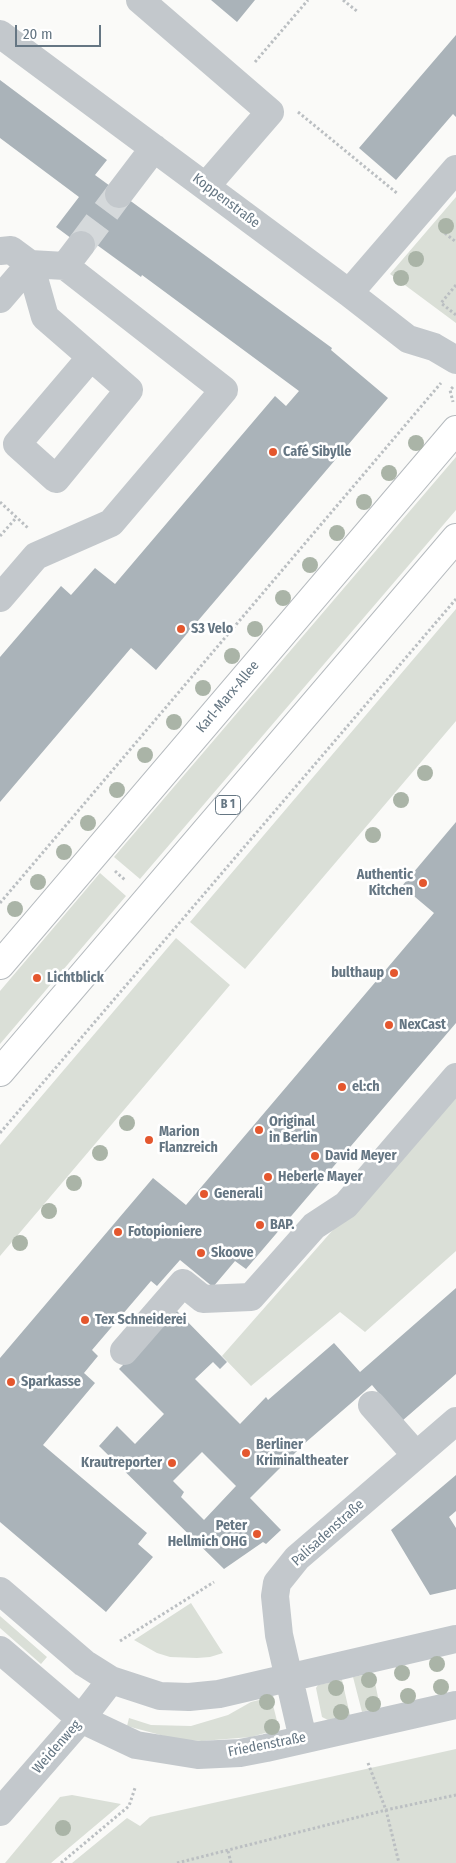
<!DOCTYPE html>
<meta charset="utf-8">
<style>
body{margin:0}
#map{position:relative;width:456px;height:1863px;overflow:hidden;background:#fafaf8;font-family:"Fira Sans Condensed",sans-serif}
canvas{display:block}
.scale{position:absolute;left:15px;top:25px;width:86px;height:22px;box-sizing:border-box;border:2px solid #657683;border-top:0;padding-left:6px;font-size:15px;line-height:18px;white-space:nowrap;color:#657683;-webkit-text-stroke:4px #fff;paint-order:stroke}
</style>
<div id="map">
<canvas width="456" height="1863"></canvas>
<div class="scale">20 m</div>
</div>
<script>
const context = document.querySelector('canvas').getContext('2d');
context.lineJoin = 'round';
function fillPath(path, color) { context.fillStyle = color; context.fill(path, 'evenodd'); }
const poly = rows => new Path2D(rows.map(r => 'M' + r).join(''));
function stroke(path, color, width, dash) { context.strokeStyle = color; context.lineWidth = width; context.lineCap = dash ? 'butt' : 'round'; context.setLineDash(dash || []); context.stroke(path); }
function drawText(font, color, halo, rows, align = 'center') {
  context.font = font + ' "Fira Sans Condensed",sans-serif'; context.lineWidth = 5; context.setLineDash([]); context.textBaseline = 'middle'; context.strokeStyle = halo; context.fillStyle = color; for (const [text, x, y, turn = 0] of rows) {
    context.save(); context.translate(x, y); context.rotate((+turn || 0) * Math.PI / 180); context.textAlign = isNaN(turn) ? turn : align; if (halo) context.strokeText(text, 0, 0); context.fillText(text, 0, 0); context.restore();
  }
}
fillPath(poly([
 [456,197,456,323,390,274],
 [456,457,456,510,140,879,114,857],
 [456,609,456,721,245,969,190,922],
 [100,873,126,896,0,1044,0,991],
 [176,938,230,985,0,1256,0,1145],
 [456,1090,456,1251,365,1332,340,1312,251,1386,222,1356],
 [191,1603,223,1653,210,1657,197,1658,170,1657,157,1653,134,1640],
 [0,1616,47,1657,41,1664,0,1628],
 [373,1673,380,1707,362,1712,353,1677],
 [342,1680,350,1715,328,1720,322,1717,316,1688,318,1685],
 [271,1697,279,1729,251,1737,202,1741,179,1740,127,1726,129,1718,151,1725,191,1726,228,1715,251,1702],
 [456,1749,456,1863,72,1863,127,1818,140,1826,150,1817],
 [72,1795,121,1804,51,1863,5,1863,60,1797]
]), '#dadfd7');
fillPath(poly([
 [211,0,255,0,237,22],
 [456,35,456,117,453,114,396,180,359,148],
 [0,80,107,160,95,175,332,348,331,350,388,398,156,670,131,648,0,802,0,657,61,586,71,595,95,568,115,584,275,396,286,406,299,391,142,275,141,277,97,245,91,253,56,227,79,197,0,138],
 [456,822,456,1023,246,1269,235,1261,213,1287,180,1260,157,1286,151,1281,92,1350,98,1356,84,1373,95,1383,43,1445,147,1533,138,1544,153,1557,106,1612,0,1522,0,1358,153,1178,186,1205,434,913,402,886],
 [456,1288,456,1374,402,1421,372,1385,305,1443,250,1498,281,1530,266,1544,263,1542,224,1569,99,1446,117,1426,135,1444,164,1414,119,1369,177,1311,227,1362,220,1369,213,1362,195,1379,240,1424,266,1397,268,1400,334,1343,360,1372],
 [202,1452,236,1486,204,1520,181,1497,184,1492,173,1481],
 [456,1475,456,1511,449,1517,456,1528,456,1589,430,1595,391,1530]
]), '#aab3b9');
stroke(poly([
 [81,245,119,194]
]), '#d5d9db', 28, [28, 14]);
const major = poly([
 [0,965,456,430],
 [0,1072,456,538]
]);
stroke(major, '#b5babe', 30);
stroke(poly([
 [343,0,358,12],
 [255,62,308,0],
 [298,112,398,194],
 [441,230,456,242],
 [456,285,441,303,456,315],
 [453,387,450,390,453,402],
 [0,502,28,528],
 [0,536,16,518],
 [115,871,125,880],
 [0,903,441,383],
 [0,1133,456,599],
 [120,1641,214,1582],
 [368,1763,386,1810,399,1863],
 [228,1851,231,1863],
 [61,1863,129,1806,135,1788],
 [177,1863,386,1810,456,1795]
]), '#bbbfc2', 3, [2.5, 2.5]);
stroke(poly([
 [140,0,270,112,206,186],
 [0,34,349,293,408,339,434,347,456,360],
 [119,194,154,148],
 [0,251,11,250,30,264,65,266,224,390,111,523,36,556,0,598],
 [30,264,45,317,129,390,56,479,17,444,91,357],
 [65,266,81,245],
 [349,293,456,169],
 [0,299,30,264],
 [124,1351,183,1283,203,1299,251,1297,314,1226,346,1205,456,1077],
 [372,1405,416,1455],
 [0,1591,84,1663,111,1680,160,1696,189,1697,219,1694,456,1639],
 [0,1650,81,1719,136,1745,198,1755,240,1753,266,1748,456,1705],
 [303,1739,279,1635,275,1596,277,1583,297,1558,456,1421],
 [0,1812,81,1719,111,1680]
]), '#c3c8cc', 28);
stroke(major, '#fff', 28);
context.fillStyle = '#aab4a7';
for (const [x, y] of [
 [446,226],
 [416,259],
 [401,278],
 [416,443],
 [389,473],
 [364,502],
 [337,533],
 [310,565],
 [283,598],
 [255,629],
 [232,656],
 [203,688],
 [174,722],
 [145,755],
 [425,773],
 [117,790],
 [401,800],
 [88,823],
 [373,835],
 [64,852],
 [38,882],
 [15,909],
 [127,1123],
 [100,1153],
 [74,1183],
 [49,1211],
 [20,1243],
 [437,1664],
 [402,1673],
 [369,1680],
 [441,1687],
 [336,1688],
 [408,1696],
 [267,1702],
 [373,1704],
 [341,1712],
 [272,1727],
 [63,1828]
]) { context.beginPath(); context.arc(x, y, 8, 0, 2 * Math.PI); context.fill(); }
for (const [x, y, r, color] of [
 [273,452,5,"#e4572e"],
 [181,629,5,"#e4572e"],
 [423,883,5,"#e4572e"],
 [394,973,5,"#e4572e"],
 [37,978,5,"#e4572e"],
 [389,1025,5,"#e4572e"],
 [342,1087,5,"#e4572e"],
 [259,1130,5,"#e4572e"],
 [149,1140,5,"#e4572e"],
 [315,1156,5,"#e4572e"],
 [268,1177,5,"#e4572e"],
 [204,1194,5,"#e4572e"],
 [260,1225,5,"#e4572e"],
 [118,1232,5,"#e4572e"],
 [201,1253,5,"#e4572e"],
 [85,1320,5,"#e4572e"],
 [11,1382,5,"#e4572e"],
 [246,1453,5,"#e4572e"],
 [172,1463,5,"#e4572e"],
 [257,1534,5,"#e4572e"]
]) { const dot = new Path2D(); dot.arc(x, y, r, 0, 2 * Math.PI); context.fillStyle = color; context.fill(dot); stroke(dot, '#fff', 2); }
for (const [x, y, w] of [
 [228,805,25]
]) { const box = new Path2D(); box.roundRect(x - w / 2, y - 9.5, w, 19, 4); context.fillStyle = '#fff'; context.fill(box); stroke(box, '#657683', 1); }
drawText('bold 12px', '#657683', null, [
 ["B 1",228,805]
]);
drawText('14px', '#657683', '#fff', [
 ["Koppenstraße",226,201,37],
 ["Karl-Marx-Allee",228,697,-50],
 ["Palisadenstraße",328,1533,-42],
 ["Friedenstraße",267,1745,-11],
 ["Weidenweg",57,1747,-49]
]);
drawText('bold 14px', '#657683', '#fff', [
 ["Café Sibylle",283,452],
 ["S3 Velo",191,629],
 ["Authentic",413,875,"right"],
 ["Kitchen",413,891,"right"],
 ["bulthaup",384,973,"right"],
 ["Lichtblick",47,978],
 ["NexCast",399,1025],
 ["el:ch",352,1087],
 ["Original",269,1122],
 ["in Berlin",269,1138],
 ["Marion",159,1132],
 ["Flanzreich",159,1148],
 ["David Meyer",325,1156],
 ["Heberle Mayer",278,1177],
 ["Generali",214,1194],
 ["BAP.",270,1225],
 ["Fotopioniere",128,1232],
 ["Skoove",211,1253],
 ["Tex Schneiderei",95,1320],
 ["Sparkasse",21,1382],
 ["Berliner",256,1445],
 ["Kriminaltheater",256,1461],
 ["Krautreporter",162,1463,"right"],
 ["Peter",247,1526,"right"],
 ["Hellmich OHG",247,1542,"right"]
], 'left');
</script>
